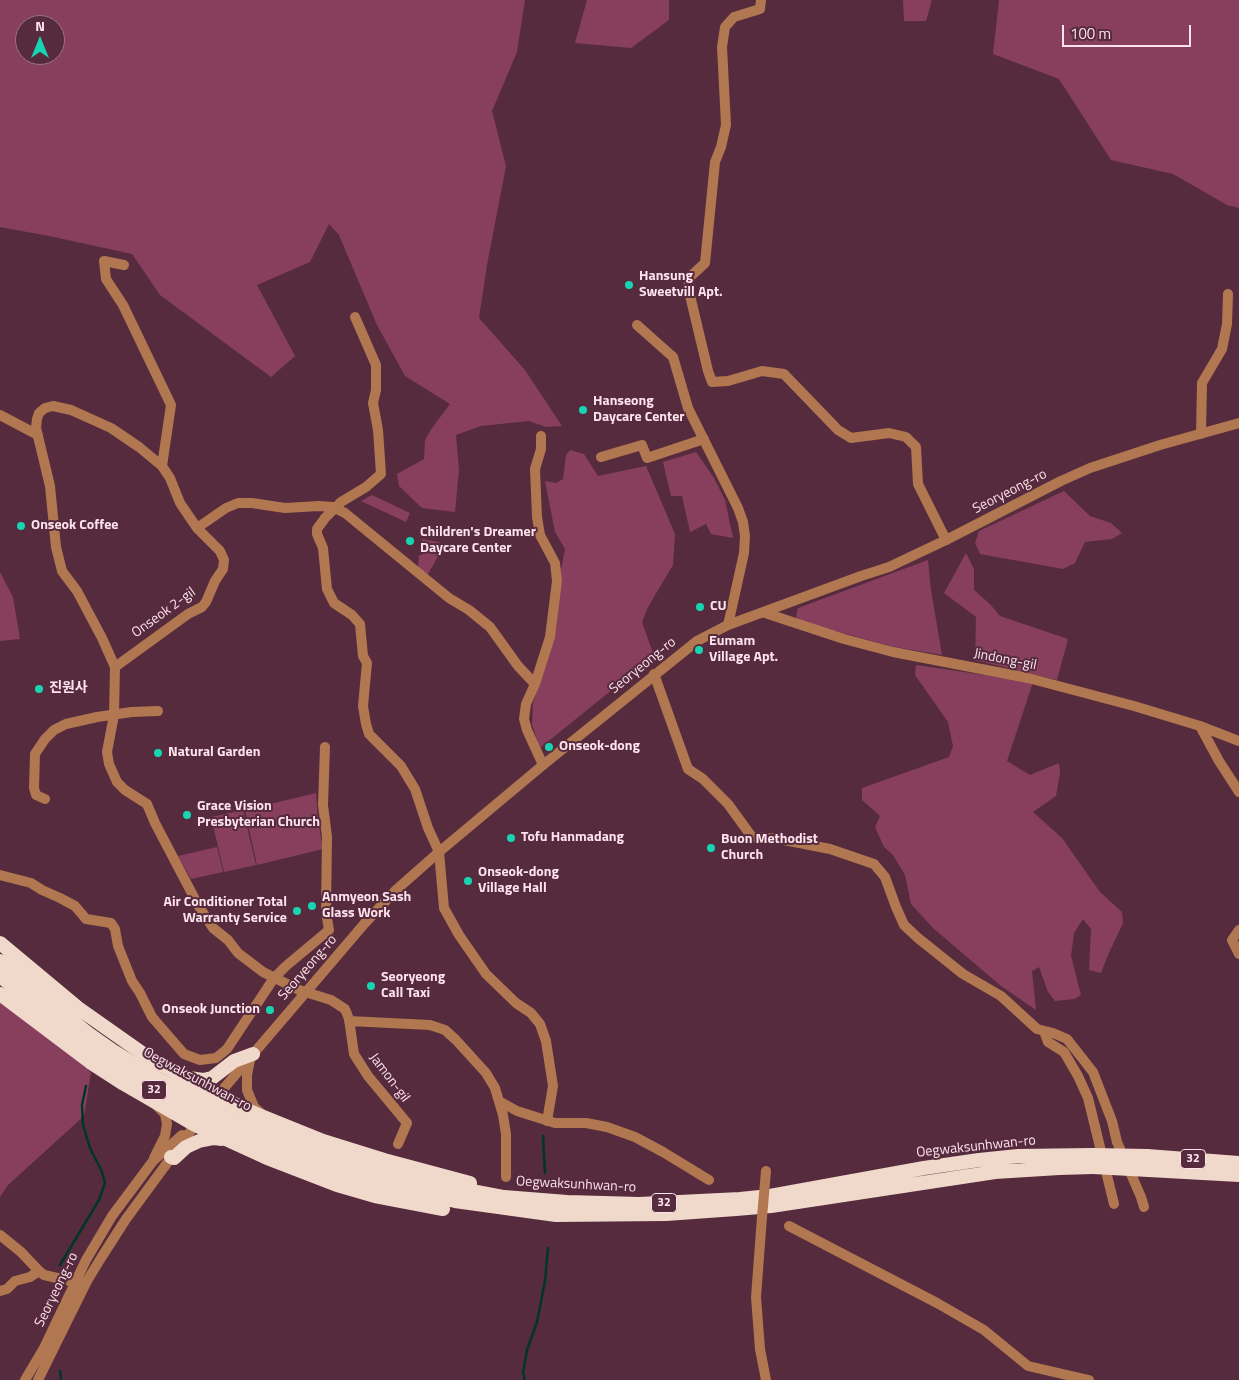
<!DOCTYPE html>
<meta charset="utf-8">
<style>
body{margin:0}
#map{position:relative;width:1239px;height:1380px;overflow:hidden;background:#562b3d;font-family:"Titillium Web",sans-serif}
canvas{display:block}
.north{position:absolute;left:15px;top:15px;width:50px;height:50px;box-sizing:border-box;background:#562b3d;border:1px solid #997483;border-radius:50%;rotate:0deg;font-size:14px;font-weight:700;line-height:20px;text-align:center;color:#fee2ec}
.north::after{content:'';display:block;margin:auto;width:18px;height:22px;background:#17d5b3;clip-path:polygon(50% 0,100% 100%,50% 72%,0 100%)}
.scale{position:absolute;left:1062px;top:25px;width:129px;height:22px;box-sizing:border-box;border:2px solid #fee2ec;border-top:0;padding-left:6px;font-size:15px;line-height:18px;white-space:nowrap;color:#fee2ec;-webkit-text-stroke:4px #562b3d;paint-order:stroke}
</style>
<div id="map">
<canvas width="1239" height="1380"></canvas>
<div class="north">N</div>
<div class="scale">100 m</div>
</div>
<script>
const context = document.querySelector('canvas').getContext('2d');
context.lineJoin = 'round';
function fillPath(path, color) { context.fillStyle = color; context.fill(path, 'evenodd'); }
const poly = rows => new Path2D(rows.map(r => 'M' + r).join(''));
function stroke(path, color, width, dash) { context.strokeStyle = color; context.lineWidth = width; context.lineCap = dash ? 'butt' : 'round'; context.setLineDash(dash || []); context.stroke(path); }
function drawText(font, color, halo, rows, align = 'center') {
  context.font = font + ' "Titillium Web","Noto Sans KR",sans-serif'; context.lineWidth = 4; context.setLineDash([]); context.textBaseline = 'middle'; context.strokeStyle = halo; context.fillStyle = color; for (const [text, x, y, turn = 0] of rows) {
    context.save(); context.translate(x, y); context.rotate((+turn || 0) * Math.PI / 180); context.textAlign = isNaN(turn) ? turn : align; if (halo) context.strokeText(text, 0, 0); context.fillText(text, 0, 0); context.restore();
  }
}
fillPath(poly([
 [0,0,525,0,517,52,492,111,506,166,487,265,479,318,525,370,562,426,546,427,529,421,481,426,456,435,459,470,455,512,422,508,399,486,397,474,424,459,425,440,432,428,450,404,405,376,377,325,339,235,329,224,310,262,257,285,295,356,271,377,160,295,132,254,54,237,0,227],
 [25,25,55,25,55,55,25,55],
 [587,0,669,0,669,20,631,48,575,43],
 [903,0,932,0,926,21,904,21],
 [999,0,1239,0,1239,208,1227,205,1173,174,1111,160,1059,79,993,54],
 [570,450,584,454,598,476,646,466,675,534,673,565,648,607,642,622,654,656,540,748,532,725,533,703,547,663,556,629,560,575,565,549,555,532,545,481,556,483,563,479,566,455],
 [696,452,714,478,725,500,733,538,711,534,706,524,690,532,682,496,671,496,663,462],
 [1064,491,1090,516,1111,523,1122,533,1112,539,1085,542,1075,563,1063,569,980,554,975,543,979,531],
 [372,495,410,513,406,522,361,501],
 [422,539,439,542,441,551,427,576,418,568,419,555,422,555],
 [966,553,974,569,974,590,990,604,1000,616,1068,639,1057,680,975,660,976,617,944,593],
 [928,560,931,590,942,655,890,646,803,622,796,617,798,608],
 [0,572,13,597,20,639,0,641],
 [916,665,1033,682,1007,761,1030,775,1059,763,1060,773,1056,796,1033,812,1062,838,1100,892,1122,912,1123,923,1108,955,1101,973,1089,970,1091,929,1083,919,1074,933,1071,956,1081,995,1074,999,1055,1001,1048,992,1039,967,1032,971,1036,1010,1001,986,933,928,911,904,905,875,893,855,884,847,875,827,880,816,862,800,862,788,949,757,953,746,948,722,915,675],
 [316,793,318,820,323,849,257,865,245,810],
 [243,810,256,865,224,872,211,817],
 [217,847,223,872,191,879,178,856],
 [0,998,91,1072,84,1116,8,1185,0,1197]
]), '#883f5e');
stroke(poly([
 [543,1136,545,1173],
 [60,1265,99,1200,105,1183,102,1172,90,1148,83,1125,82,1105,86,1086],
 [60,1371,61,1380],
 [525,1380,523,1373,527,1350,537,1322,545,1281,548,1248]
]), '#00352a', 2.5);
stroke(poly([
 [761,0,760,9,734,17,725,27,722,47,726,125,721,147,715,162,705,263,690,277,688,287,708,371,712,382,728,381,762,371,784,374,838,430,851,438,889,433,906,437,916,447,918,484,946,540],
 [124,265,104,261,106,279,123,305,171,405,162,466],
 [355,317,376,365,376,390,373,403,378,430,381,474,366,487,341,502,325,518,317,529,317,534,323,548,327,589,334,603,352,615,360,624,363,656,367,663,363,706,366,724,369,734,401,766,415,789,428,828,439,852,444,908,459,935,486,974,516,1003,531,1013,540,1024,546,1041,553,1086,547,1121],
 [637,325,673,357,688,408,738,508,743,522,745,536,744,553,728,625],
 [0,415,38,435],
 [1201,434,1202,383,1222,349,1227,324,1228,294],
 [601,457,642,445,647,458,704,439],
 [765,613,844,639,893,652,1028,678,1134,706,1200,726,1239,741],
 [115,667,102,638,77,591,62,571,56,547,50,486,36,428,37,419,39,413,45,408,53,406,71,410,111,428,139,447,162,466,170,478,180,503,197,528],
 [654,674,688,769,703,779,728,804,752,837,779,839,830,849,874,864,885,877,896,907,904,925,918,938,963,974,1001,996,1037,1029,1053,1033,1067,1039,1093,1072,1112,1121,1117,1142,1141,1197,1144,1207],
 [535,684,550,637,557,581,555,563,540,535,537,517,535,469,541,449,541,436],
 [1200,726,1219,761,1239,792],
 [45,799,36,795,34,788,35,754,45,739,54,730,66,724,97,717,132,712,158,711],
 [0,875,31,883,42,890,60,898,75,906,86,919,111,923,115,929,118,946,132,981,140,993,152,1017,184,1054,200,1060,216,1058,227,1049,274,978,286,966,329,930,326,912,327,837,323,805,325,747],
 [1239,930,1232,940,1239,954],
 [349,1021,430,1025,445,1030,456,1040,486,1073,495,1088,503,1115,506,1134,506,1177],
 [1044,1031,1048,1042,1064,1052,1078,1076,1088,1098,1114,1204],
 [499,1101,517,1111,555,1123,586,1123,607,1127,635,1137,663,1152,709,1180],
 [398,1144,407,1123,368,1076,354,1054,349,1019,345,1009,331,1000,299,990,263,972,238,953,228,940,213,928,198,905,155,823,147,804,125,790,117,782,109,764,107,752,114,715,115,667,188,614,202,607,206,602,215,581,223,569,224,560,220,551,197,528,226,508,238,503,252,503,285,508,319,506,333,507,345,513,449,598,469,610,490,627,518,666,535,684,526,704,524,719,527,730,543,765],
 [762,1217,756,1297,760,1349,766,1380],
 [789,1226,937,1303,984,1330,1028,1366,1089,1380],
 [0,1235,21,1252,39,1271,44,1275,75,1282],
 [0,1291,7,1289,15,1281,30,1277,39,1271]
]), '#b07750', 10);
stroke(poly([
 [250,1060,247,1075,247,1090,254,1107,261,1113],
 [213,1101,365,923,396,890,439,852,543,765,697,641,728,625,861,576,889,567,946,540,1061,481,1090,468,1160,445,1239,423],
 [154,1158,165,1136,167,1124,165,1114,157,1106],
 [25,1380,44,1348,86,1260,112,1216,153,1161,182,1135],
 [38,1380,87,1281,101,1258,126,1219,198,1121]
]), '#b07750', 10);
stroke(poly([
 [0,943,78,1008,149,1058,217,1096,261,1116,323,1141,384,1160,470,1183],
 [0,961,86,1032],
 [0,976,75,1037],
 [0,994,90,1062,124,1084,195,1125,267,1158,337,1185,375,1196,443,1209],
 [189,1078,203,1080,212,1078,234,1061,253,1054],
 [243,1123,334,1159,395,1176,504,1197,567,1202,639,1204,740,1199,770,1196,924,1168,979,1160,1018,1156,1092,1155],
 [238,1133,313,1164,385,1186,455,1201,556,1215,666,1214,736,1209,771,1206,995,1172,1059,1168,1093,1167],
 [1147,1156,1239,1163],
 [171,1157,174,1158,186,1147,199,1141,214,1138,222,1139],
 [1149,1170,1239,1175]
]), '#f0d9ca', 14);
stroke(poly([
 [762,1217,766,1171]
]), '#b07750', 10);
stroke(poly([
 [86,1032,113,1051,160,1080,243,1123],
 [75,1037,109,1062,147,1086,197,1113,238,1133],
 [1092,1155,1147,1156],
 [1093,1167,1149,1170]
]), '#f0d9ca', 14);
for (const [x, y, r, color] of [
 [629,285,5,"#17d5b3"],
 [583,410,5,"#17d5b3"],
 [21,526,5,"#17d5b3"],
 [410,541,5,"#17d5b3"],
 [700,607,5,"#17d5b3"],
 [699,650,5,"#17d5b3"],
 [39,689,5,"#17d5b3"],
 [549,747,5,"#17d5b3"],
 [158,753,5,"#17d5b3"],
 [187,815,5,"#17d5b3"],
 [511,838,5,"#17d5b3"],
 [711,848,5,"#17d5b3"],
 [468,881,5,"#17d5b3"],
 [312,906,5,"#17d5b3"],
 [297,911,5,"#17d5b3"],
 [371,986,5,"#17d5b3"],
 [270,1010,5,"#17d5b3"]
]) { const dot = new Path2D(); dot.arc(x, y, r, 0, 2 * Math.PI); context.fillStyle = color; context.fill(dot); stroke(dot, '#562b3d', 2); }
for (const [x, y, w] of [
 [154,1090,25],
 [1193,1159,25],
 [664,1203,25]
]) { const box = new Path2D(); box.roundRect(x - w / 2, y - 9.5, w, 19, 4); context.fillStyle = '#562b3d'; context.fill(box); stroke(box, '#fee2ec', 1); }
drawText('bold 12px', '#fee2ec', null, [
 ["32",154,1090],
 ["32",1193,1159],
 ["32",664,1203]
]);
drawText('bold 14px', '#fee2ec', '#562b3d', [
 ["Hansung",639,277],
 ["Sweetvill Apt.",639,293],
 ["Hanseong",593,402],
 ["Daycare Center",593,418],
 ["Onseok Coffee",31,526],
 ["Children's Dreamer",420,533],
 ["Daycare Center",420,549],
 ["CU",710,607],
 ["Eumam",709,642],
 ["Village Apt.",709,658],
 ["진원사",49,689],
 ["Onseok-dong",559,747],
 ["Natural Garden",168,753],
 ["Grace Vision",197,807],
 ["Presbyterian Church",197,823],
 ["Tofu Hanmadang",521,838],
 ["Buon Methodist",721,840],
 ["Church",721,856],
 ["Onseok-dong",478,873],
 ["Village Hall",478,889],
 ["Anmyeon Sash",322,898],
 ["Glass Work",322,914],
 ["Air Conditioner Total",287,903,"right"],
 ["Warranty Service",287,919,"right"],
 ["Seoryeong",381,978],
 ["Call Taxi",381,994],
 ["Onseok Junction",260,1010,"right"]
], 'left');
drawText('14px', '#fee2ec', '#562b3d', [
 ["Seoryeong-ro",1010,492,-27],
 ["Onseok 2-gil",164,613,-36],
 ["Jindong-gil",1005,660,11],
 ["Seoryeong-ro",643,666,-39],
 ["Seoryeong-ro",308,968,-49],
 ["Jamon-gil",389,1078,53],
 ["Oegwaksunhwan-ro",197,1080,28],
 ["Oegwaksunhwan-ro",976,1147,-6],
 ["Oegwaksunhwan-ro",576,1185,3],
 ["Seoryeong-ro",57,1290,-64]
]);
</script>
